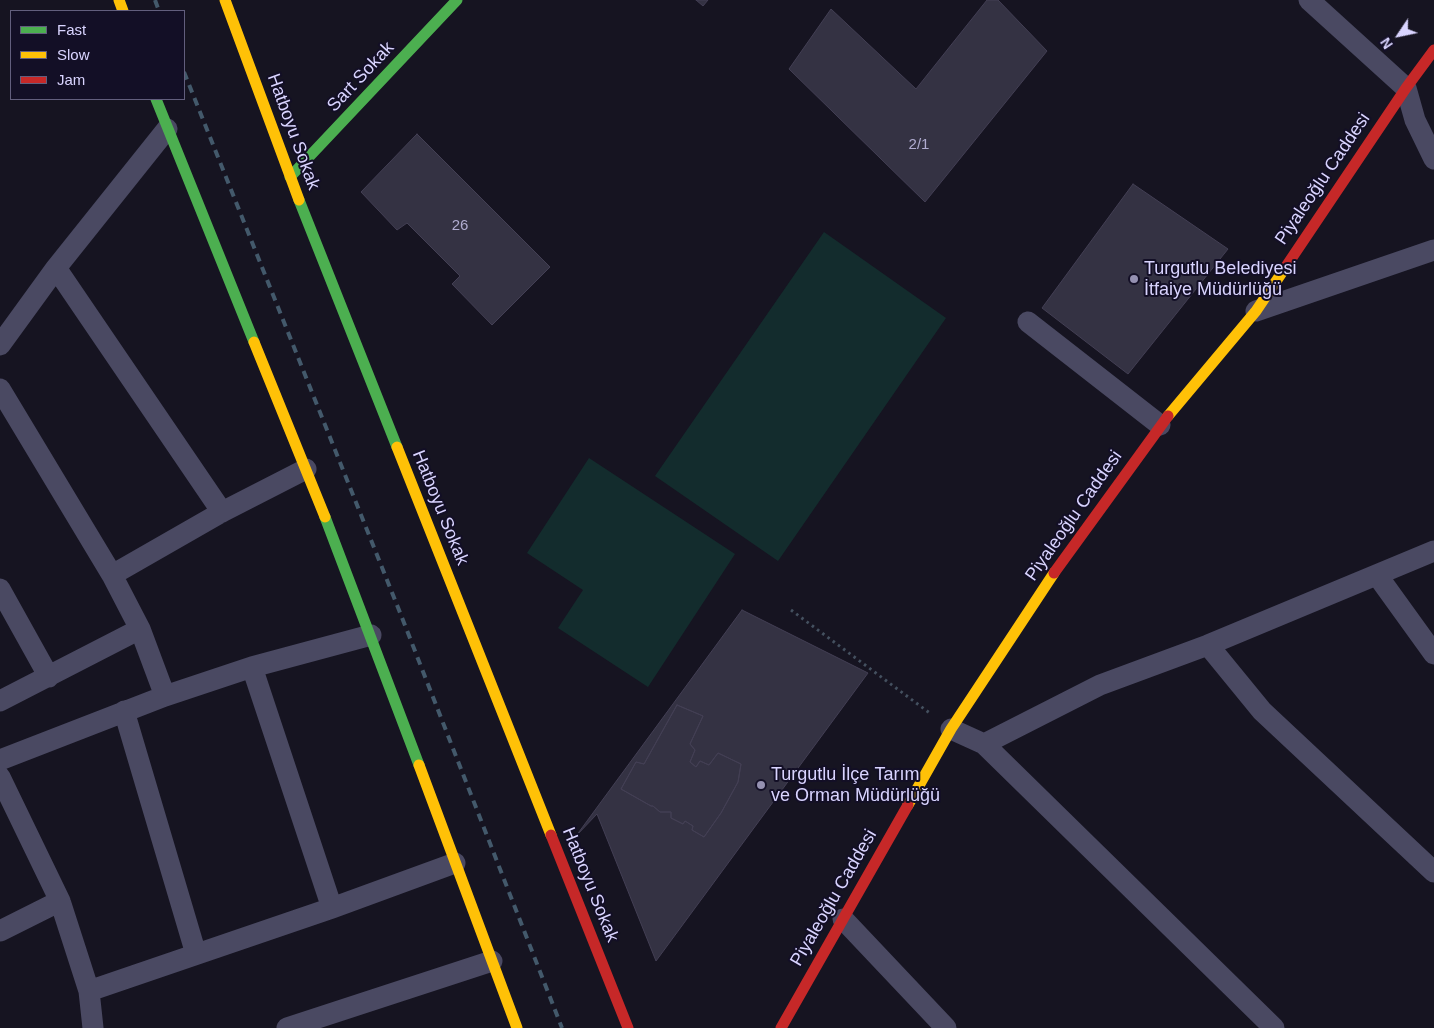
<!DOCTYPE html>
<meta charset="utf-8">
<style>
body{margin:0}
#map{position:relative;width:1434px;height:1028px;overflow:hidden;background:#161421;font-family:Helvetica,sans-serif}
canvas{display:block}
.legend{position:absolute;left:10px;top:10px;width:175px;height:90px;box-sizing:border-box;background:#130f26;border:1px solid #625e7d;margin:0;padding:6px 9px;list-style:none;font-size:15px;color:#d9d4ff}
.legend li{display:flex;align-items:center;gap:10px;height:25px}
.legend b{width:25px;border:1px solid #625e7d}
.north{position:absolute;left:1374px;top:10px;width:50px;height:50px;-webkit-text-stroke:4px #130f26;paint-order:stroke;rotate:236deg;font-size:14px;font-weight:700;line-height:20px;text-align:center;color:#d9d4ff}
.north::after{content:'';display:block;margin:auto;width:18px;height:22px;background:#d9d4ff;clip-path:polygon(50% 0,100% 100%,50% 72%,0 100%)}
</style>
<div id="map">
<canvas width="1434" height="1028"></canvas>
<ul class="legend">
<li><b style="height:6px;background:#4caf50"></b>Fast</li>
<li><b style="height:6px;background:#ffc107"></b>Slow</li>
<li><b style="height:6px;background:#c62828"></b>Jam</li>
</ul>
<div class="north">N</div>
</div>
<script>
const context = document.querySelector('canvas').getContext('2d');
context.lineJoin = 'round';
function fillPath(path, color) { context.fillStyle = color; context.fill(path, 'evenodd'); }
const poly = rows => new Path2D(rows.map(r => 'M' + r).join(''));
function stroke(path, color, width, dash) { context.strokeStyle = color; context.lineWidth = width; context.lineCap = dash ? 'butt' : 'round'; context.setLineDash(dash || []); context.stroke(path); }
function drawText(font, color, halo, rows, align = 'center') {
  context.font = font + ' Helvetica,sans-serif'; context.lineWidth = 4; context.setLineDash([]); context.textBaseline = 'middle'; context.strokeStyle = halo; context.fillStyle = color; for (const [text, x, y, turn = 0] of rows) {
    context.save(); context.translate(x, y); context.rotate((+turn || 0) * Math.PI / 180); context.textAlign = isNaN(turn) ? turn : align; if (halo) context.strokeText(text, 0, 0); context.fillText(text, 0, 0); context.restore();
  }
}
fillPath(poly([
 [824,232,946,318,778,561,655,476],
 [589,458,735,554,648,687,558,628,583,590,527,553]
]), '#132c2d');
const building = poly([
 [696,0,708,0,703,6,696,0],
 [987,0,998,0,1047,51,925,202,789,69,831,9,916,89,987,0],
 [417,134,550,267,492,325,452,284,460,276,407,223,397,230,361,192,417,134],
 [1133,184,1228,249,1128,374,1042,308,1133,184],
 [742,610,868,673,656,961,597,814,576,836,742,610],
 [677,705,703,716,690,744,695,750,690,762,696,767,700,761,709,765,718,753,741,764,738,782,721,813,704,837,692,830,693,826,685,821,683,824,671,818,671,812,660,812,653,806,651,806,621,789,636,762,644,764,677,705],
 [677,705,703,716,690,744,695,750,690,762,696,767,700,761,709,765,718,753,741,764,738,782,721,813,704,837,692,830,693,826,685,821,683,824,671,818,671,812,660,812,653,806,651,806,621,789,636,762,644,764,677,705]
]);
fillPath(building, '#343243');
stroke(building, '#433f54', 1);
stroke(poly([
 [791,610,931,714]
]), '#44505f', 3, [2.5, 4]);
stroke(poly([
 [1309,0,1406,88,1415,120,1434,159],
 [56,268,222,512],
 [1256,311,1434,250],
 [1028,322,1160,425],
 [0,345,56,268,167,129],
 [0,389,112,575,140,629,165,696],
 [1434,551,1208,645,1262,711,1434,872],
 [112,575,222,512,306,469],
 [1377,575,1434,654],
 [0,589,49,677],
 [252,667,332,908],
 [0,701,140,629],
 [124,711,196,954],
 [951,729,984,744,1274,1028],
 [984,744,1100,685,1208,645],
 [0,760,165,696,252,667,371,635],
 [0,777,60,901,89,991,93,1028],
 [843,919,946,1028],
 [0,931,60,901],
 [89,991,332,908,455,863],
 [287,1028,492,961]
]), '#4a4962', 21);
stroke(poly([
 [156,99,254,342],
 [290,177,457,0],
 [299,200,397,447],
 [325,517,419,765]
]), '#4caf50', 11);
stroke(poly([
 [119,0,123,11],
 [225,0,299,200],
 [254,342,325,517],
 [1168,416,1256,311,1285,268],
 [397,447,551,835],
 [419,765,517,1028],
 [908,805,951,729,1054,573]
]), '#ffc107', 11);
stroke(poly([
 [1285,268,1406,88,1434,50],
 [1054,573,1168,416],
 [551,835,628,1028],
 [781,1028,908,805]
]), '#c62828', 11);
stroke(poly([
 [155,0,159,11],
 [184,72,399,610,562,1028]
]), '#43596b', 4, [8, 6]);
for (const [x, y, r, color] of [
 [1134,279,5,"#9591b1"],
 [761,785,5,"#9591b1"]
]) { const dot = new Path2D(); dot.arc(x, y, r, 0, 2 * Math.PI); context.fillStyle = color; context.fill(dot); stroke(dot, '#130f26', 2); }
drawText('15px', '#b0acd0', null, [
 ["2/1",919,145],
 ["26",460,226]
]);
drawText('18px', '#d9d4ff', '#130f26', [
 ["Sart Sokak",361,77,-47],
 ["Hatboyu Sokak",293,132,70],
 ["Piyaleoğlu Caddesi",1323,179,-56],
 ["Hatboyu Sokak",440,508,68],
 ["Piyaleoğlu Caddesi",1074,516,-55],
 ["Hatboyu Sokak",590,885,68],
 ["Piyaleoğlu Caddesi",834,898,-60]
]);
drawText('18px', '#d9d4ff', '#130f26', [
 ["Turgutlu Belediyesi",1144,269],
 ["İtfaiye Müdürlüğü",1144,290],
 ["Turgutlu İlçe Tarım",771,775],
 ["ve Orman Müdürlüğü",771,796]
], 'left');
</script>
